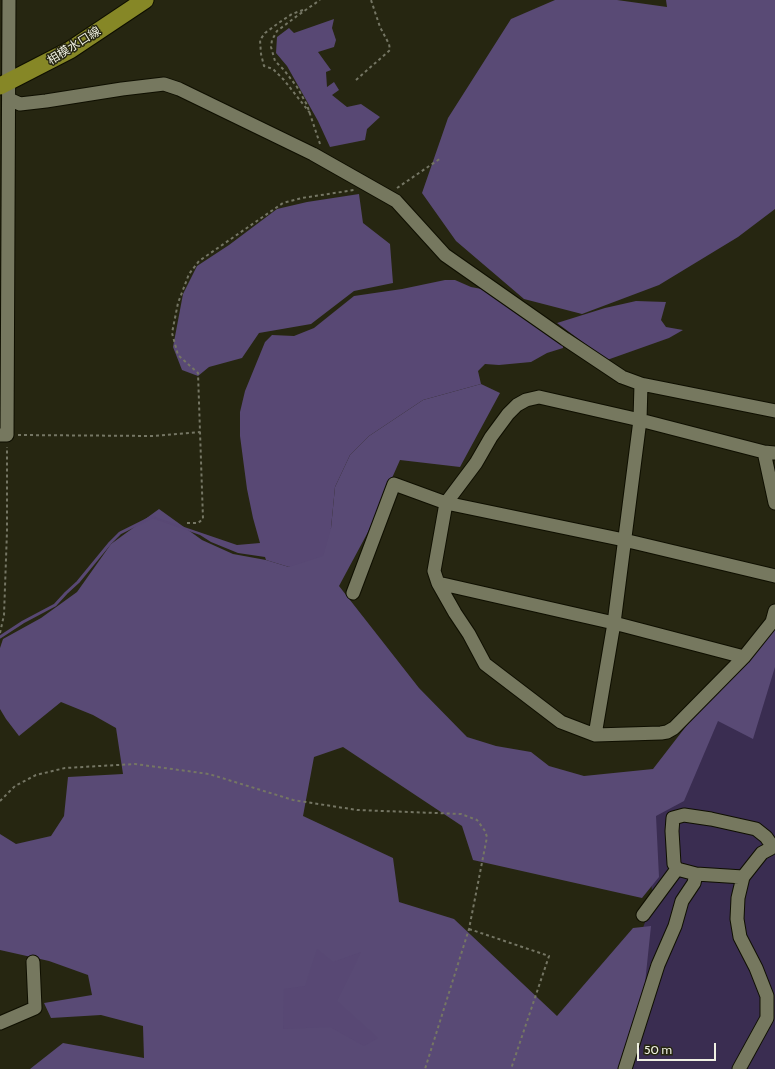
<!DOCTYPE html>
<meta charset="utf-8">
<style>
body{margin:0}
#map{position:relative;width:775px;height:1069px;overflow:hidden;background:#262611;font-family:Cabin,sans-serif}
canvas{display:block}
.scale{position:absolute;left:637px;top:1043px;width:79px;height:18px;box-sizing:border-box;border:2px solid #f0f1e3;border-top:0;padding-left:5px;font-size:12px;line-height:14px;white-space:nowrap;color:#f0f1e3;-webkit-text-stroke:3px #262611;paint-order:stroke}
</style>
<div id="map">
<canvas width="775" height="1069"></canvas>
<div class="scale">50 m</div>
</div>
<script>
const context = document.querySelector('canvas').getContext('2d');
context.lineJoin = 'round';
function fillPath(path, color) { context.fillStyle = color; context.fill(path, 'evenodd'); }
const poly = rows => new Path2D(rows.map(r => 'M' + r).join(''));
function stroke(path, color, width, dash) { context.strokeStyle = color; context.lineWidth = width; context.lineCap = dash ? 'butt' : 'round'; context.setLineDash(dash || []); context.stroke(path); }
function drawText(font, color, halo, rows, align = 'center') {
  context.font = font + ' Cabin,"Noto Sans JP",sans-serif'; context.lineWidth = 3; context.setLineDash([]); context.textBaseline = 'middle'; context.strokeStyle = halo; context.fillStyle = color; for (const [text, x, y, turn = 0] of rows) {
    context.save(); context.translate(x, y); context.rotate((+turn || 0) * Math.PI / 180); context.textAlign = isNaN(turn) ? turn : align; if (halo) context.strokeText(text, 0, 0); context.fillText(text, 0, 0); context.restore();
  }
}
fillPath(poly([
 [775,659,775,1069,573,1069,623,981,653,901,644,813,694,738]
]), '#3a2d51');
fillPath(poly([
 [555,0,617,0,667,7,666,0,775,0,775,209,738,237,659,285,582,314,524,299,456,241,422,193,448,118,511,19],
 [359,194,363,223,390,244,393,283,354,291,311,324,259,333,242,358,209,367,198,376,182,370,173,347,183,294,197,266,229,245,277,209,307,202],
 [481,384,500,393,460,467,400,460,368,532,339,586,419,688,467,737,496,746,531,752,549,766,584,776,653,769,694,716,775,621,775,667,753,739,718,721,684,801,656,816,659,877,642,898,473,860,462,826,343,747,314,757,303,816,393,858,399,902,454,919,557,1016,633,928,651,926,640,1031,621,1069,30,1069,63,1043,144,1058,143,1026,101,1015,51,1018,44,1003,92,995,88,975,49,961,0,950,0,834,16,844,51,836,64,816,68,777,123,774,116,728,93,715,61,702,19,736,6,719,0,709,0,648,3,639,41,618,77,592,111,544,159,509,202,540,233,554,266,560,289,567,331,528,335,487,350,455,369,436,423,400]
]), '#594a75');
fillPath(poly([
 [334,19,332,28,336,40,334,47,318,52,331,70,326,72,327,87,334,82,339,90,332,95,347,107,361,104,380,117,367,129,365,140,330,147,318,121,287,66,276,53,277,37,289,28,294,33],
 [445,280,455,280,471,287,492,291,563,342,563,348,547,353,531,362,499,365,485,364,478,371,481,384,423,400,369,436,350,455,335,487,331,528,323,556,289,567,266,560,265,557,238,553,211,542,200,535,152,518,152,516,237,545,260,543,253,518,247,489,240,436,240,412,245,391,265,342,272,335,294,336,314,328,354,296,402,289],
 [636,301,666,302,661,320,666,327,683,330,669,338,607,360,557,323,605,308],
 [317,949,333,962,361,952,337,1001,378,1038,364,1046,330,1027,283,1029,284,989,305,986]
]), '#584874');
stroke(poly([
 [0,637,23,622,55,605,66,593,78,582,110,543,120,533,152,517,154,517]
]), '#584874', 3);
const minor = poly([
 [9,99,20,104,46,101,122,89,164,84,179,89,313,154,396,201,445,255,565,339,622,377,641,384,775,411],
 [0,435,7,435,9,0],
 [764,452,775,503],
 [775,453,764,452,640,420,539,397,526,400,517,405,508,414,491,437,476,463,446,503,434,571,438,583,455,613,469,634,485,664,561,722,595,735,661,733,667,732,674,728,744,657,772,622,775,611],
 [438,583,614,623,744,657],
 [353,593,394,484,446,503,624,540,775,576],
 [595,735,614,623,640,420,641,384],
 [696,874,743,877],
 [643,915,677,869],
 [0,1023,35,1008,33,962],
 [625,1069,658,965,675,926,682,901,694,883,696,874,677,869,674,864,672,831,673,818,684,815,711,819,756,829,766,837,773,847],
 [739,1069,767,1018,767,996,756,968,740,937,737,919,738,898,743,877,762,853,775,846]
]);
const major = poly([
 [0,86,70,50,145,0]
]);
stroke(minor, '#0f0f00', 15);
stroke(major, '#0f0f00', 19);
stroke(poly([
 [303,10,292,14,280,22,265,33,260,40,261,54,264,66,273,69,284,80,310,113],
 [356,80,390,50,389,44,380,27,371,0],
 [320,144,307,105,297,87,284,70,275,61,271,47,272,40,277,31,297,16,320,0],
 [397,188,441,158],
 [18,435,153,436,200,432],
 [187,523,198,523,203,519,198,373,178,355,172,333,178,303,189,274,199,261,283,203,302,198,354,190],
 [0,633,4,615,7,531,7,447],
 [0,801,15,786,36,775,65,768,135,764,209,774,293,800,357,810,461,814,477,820,485,831,487,837,469,929,425,1069],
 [469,929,549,956,511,1069]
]), '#757664', 2, [3, 3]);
stroke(minor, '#76785f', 13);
stroke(major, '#868726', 17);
drawText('12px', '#f0f1e3', '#262611', [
 ["相模水口線",74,46,-32]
]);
</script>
